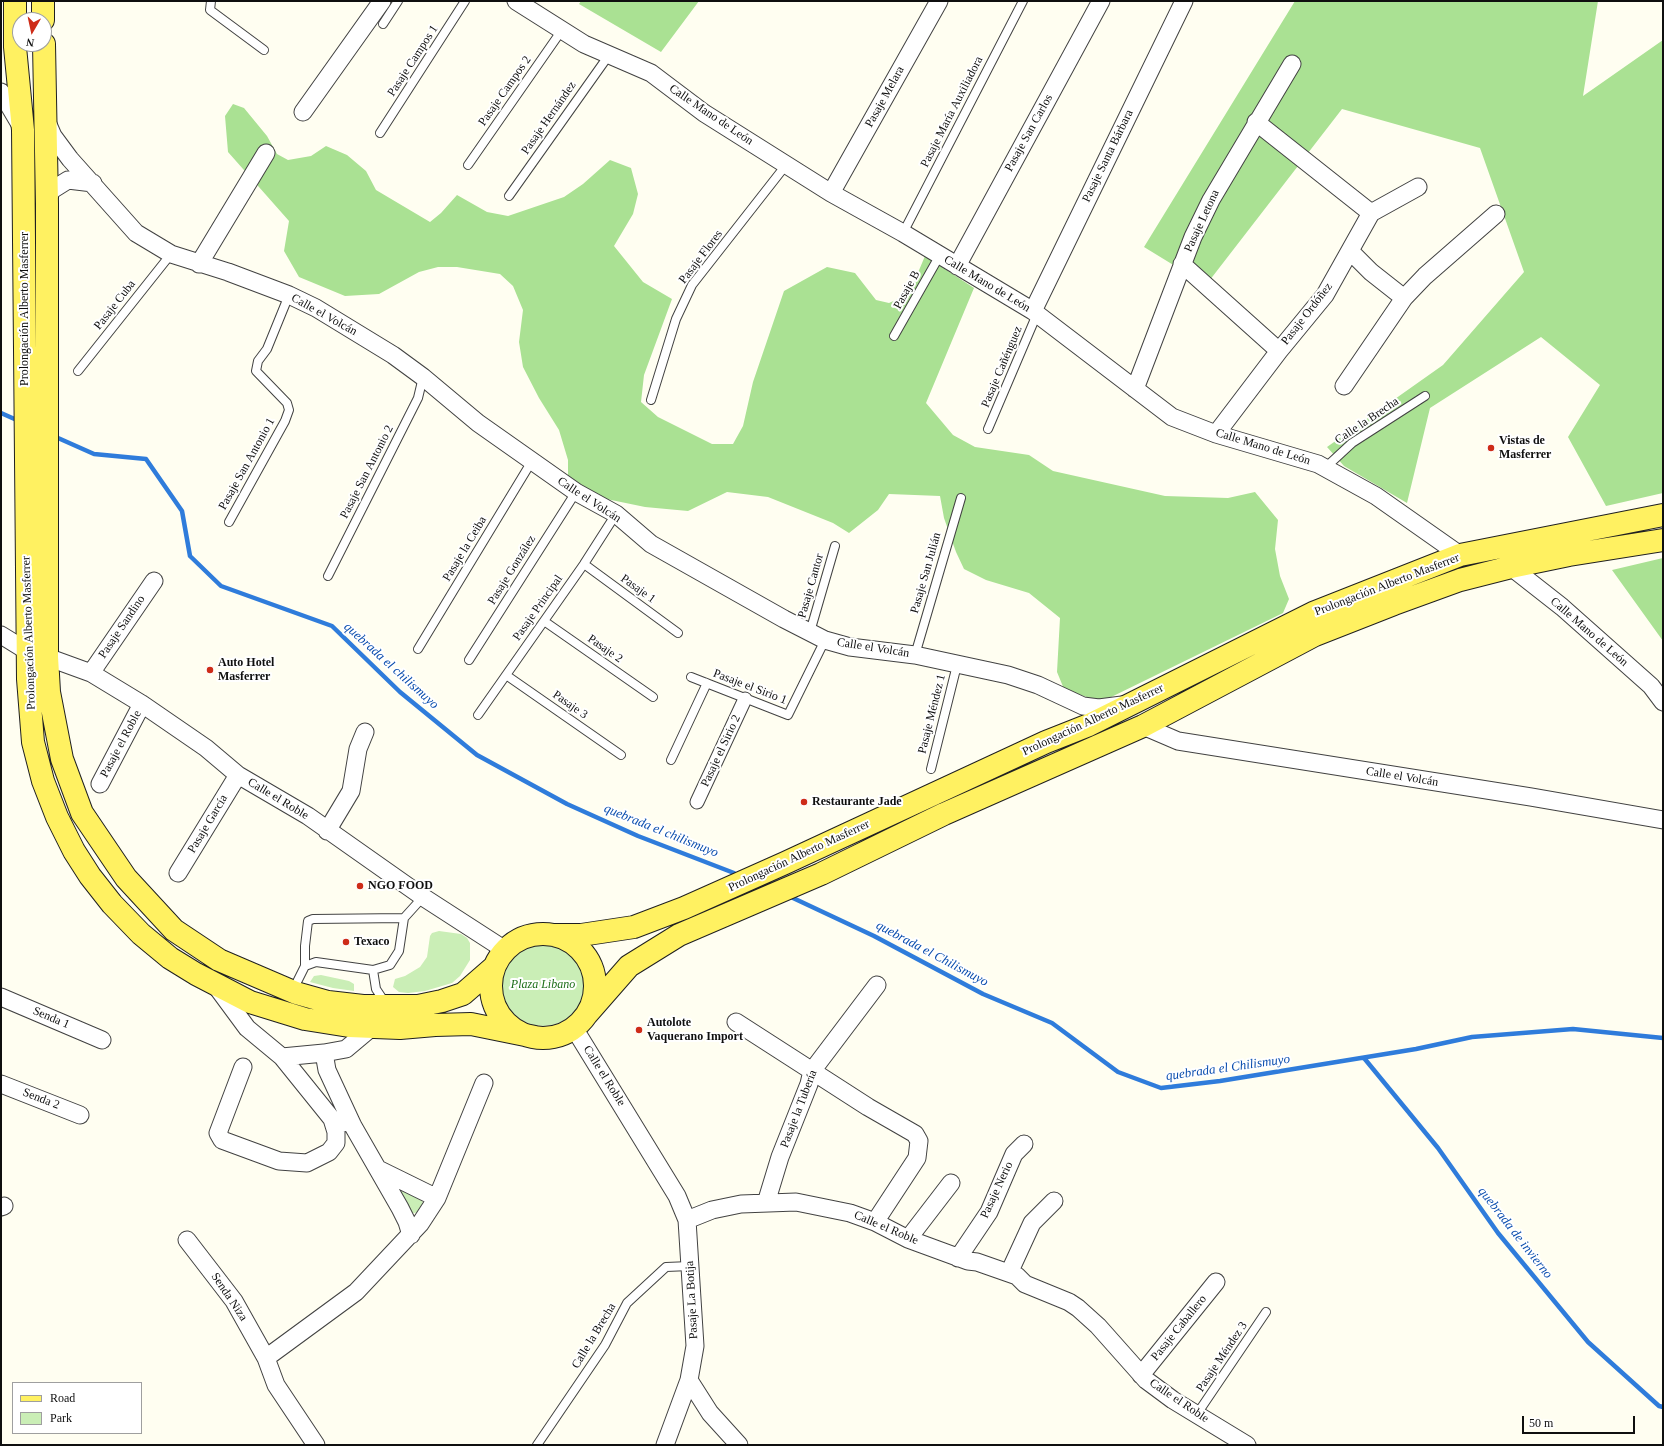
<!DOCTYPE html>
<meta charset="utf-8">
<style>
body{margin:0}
#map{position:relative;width:1664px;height:1446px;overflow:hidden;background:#fffef1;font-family:Georgia,serif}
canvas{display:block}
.frame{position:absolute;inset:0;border:2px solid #0f0f0f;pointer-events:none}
.legend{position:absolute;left:12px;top:1382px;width:130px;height:52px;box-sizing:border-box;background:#fff;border:1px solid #9f9f9f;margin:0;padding:5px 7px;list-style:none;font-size:12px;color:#0f0f0f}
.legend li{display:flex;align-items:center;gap:8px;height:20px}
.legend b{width:20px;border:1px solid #9f9f9f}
.north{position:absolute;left:12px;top:12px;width:40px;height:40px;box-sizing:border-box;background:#fff;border:1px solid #9f9f9f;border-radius:50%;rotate:189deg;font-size:11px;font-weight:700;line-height:16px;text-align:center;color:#0f0f0f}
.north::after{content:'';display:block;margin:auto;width:14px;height:18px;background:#ce2c18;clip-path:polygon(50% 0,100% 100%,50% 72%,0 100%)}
.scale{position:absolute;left:1522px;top:1416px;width:113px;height:18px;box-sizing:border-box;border:2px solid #0f0f0f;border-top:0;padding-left:5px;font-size:12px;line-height:14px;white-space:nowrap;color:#0f0f0f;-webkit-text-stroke:3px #fff;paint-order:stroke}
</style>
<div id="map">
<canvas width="1664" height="1446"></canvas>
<div class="frame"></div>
<ul class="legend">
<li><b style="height:5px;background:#fff161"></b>Road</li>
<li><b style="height:11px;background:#caeeb6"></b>Park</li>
</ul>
<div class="north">N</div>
<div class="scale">50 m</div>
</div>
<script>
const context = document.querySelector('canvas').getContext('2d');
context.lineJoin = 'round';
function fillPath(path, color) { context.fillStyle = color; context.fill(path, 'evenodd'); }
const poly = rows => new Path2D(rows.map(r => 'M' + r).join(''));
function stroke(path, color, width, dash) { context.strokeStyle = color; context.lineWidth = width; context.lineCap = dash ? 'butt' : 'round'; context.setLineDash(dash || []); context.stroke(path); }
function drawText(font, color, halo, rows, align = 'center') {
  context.font = font + ' Georgia,serif'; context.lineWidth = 4; context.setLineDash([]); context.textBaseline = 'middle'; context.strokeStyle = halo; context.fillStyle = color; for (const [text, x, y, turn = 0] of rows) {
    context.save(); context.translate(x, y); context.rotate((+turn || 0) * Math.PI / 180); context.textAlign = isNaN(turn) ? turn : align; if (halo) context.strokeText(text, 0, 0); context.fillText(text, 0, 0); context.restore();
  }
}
fillPath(poly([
 [439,931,461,934,467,938,470,943,470,960,460,976,452,983,425,991,408,993,399,992,393,987,395,979,405,976,420,967,427,957,430,936,432,933],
 '502 985a41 41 0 1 1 82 0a41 41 0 1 1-82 0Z',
 [321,975,349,981,354,984,354,991,333,988,310,982,314,976],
 [397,1185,422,1196,423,1207,420,1211,415,1213,411,1213,406,1208]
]), '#caeeb6');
fillPath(poly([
 [581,1,699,1,661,52,579,4],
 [1295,1,1598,1,1583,96,1663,40,1663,493,1606,506,1568,437,1600,385,1541,337,1430,408,1407,503,1344,466,1327,447,1443,365,1524,272,1480,148,1342,109,1206,285,1144,247],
 [233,104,244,108,267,136,277,154,288,160,311,156,326,146,347,155,366,171,376,190,430,222,441,213,457,195,487,212,508,216,564,197,583,184,610,160,631,168,638,194,633,214,614,246,643,282,672,299,644,375,641,402,658,417,712,444,733,444,743,426,753,382,784,291,827,267,855,273,876,300,889,303,909,294,925,256,974,288,926,403,953,435,975,447,1029,455,1053,471,1165,496,1228,498,1255,492,1278,520,1275,549,1280,576,1289,599,1283,613,1101,702,1064,689,1057,672,1060,618,1029,593,986,580,964,569,956,552,944,518,940,496,889,494,878,510,849,533,833,523,768,497,727,492,688,511,645,507,592,496,568,482,568,460,559,430,539,398,523,367,519,342,523,310,513,286,500,274,457,267,438,267,419,272,379,294,345,296,299,277,284,251,289,221,228,152,225,116],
 [1663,558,1663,641,1612,570]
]), '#aae193');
stroke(poly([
 [1,413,19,421],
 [58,438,94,454,146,459,182,511,190,556,221,586,332,626,400,692,477,755,567,804,638,836,734,873],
 [793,898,874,936,983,994,1052,1023,1118,1072,1161,1088,1220,1081,1416,1049,1472,1037,1573,1029,1663,1038],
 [1364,1058,1438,1148,1498,1233,1588,1342,1659,1406,1663,1407]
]), '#2f7cdb', 4.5);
const service = poly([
 [211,1,210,10,264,50],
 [383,24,398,1],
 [380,133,465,1],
 [468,165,562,30],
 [509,196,609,55],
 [903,233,1023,1],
 [894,336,940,255],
 [78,371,171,254],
 [651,400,676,319,692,285,786,165],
 [988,429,1037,314],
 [1325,468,1352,443,1425,396],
 [229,522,285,421,289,410,287,403,256,371,258,361,267,349,289,295],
 [584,564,678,633],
 [328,576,418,398,423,377],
 [544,621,653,697],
 [810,632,835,546],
 [418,649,532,461],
 [915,655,961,498],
 [469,660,576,492],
 [506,675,621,755],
 [691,677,788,715,825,640],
 [478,715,584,564,616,514],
 [671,760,707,683],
 [931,769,957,665],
 [305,966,316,962,373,970,390,965,399,951,404,918,423,897],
 [373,970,376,989,386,1004],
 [289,988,296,984,305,966,305,946,308,921,313,919,404,918],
 [1197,1414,1266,1312],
 [537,1445,605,1345,627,1303,666,1267,690,1266]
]);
const pedestrian = poly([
 [697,802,745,699]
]);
const minor = poly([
 [516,1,584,44,651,73,704,113,831,193,903,233,1033,311,1172,417,1216,434,1318,464,1376,496,1460,555],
 [1,92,21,126],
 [303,112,382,1],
 [47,122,53,136,70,159,136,233,171,254,228,272,289,295,316,308,393,355,423,377,478,423,576,492,616,514,651,544,784,619,825,640,850,647,915,655,1008,675,1038,685,1083,706,1099,708,1122,705],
 [1256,122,1371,213],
 [831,193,939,1],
 [47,200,52,190,68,180,93,183],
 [1350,251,1371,272,1404,298],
 [199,264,266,153],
 [1182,264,1279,351],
 [957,266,1101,1],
 [1033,311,1184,1],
 [1344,386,1404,298,1425,276,1496,214],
 [1135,389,1193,237,1211,200,1292,64],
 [1216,434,1279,351,1325,295,1371,213,1418,187],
 [1511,567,1562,607,1651,686,1663,702],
 [1,635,27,651],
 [47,657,91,673,142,704,206,748,238,775,308,816,423,897,505,950],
 [91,673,154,581],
 [1143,726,1178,741,1531,797,1663,820],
 [100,784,142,704],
 [327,831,351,791,358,749,365,732],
 [178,873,238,775],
 [216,986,247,1028,282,1057,332,1119,343,1123],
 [1,997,102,1040],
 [736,1022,868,1107,915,1134,919,1141,917,1158,875,1222],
 [371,1028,346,1049,324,1053,327,1070,353,1126,400,1208,407,1222,411,1235],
 [574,1028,677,1196,687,1220,695,1346,689,1380,665,1445],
 [282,1057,324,1053],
 [243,1067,218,1133,222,1140,279,1161,307,1163,329,1152,336,1143,336,1132,332,1119],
 [1,1084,80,1115],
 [380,1170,437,1198],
 [766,1203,780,1157,809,1084,812,1071,877,985],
 [1,1207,4,1206],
 [687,1220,712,1210,741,1204,796,1202,850,1213,875,1222,908,1239,968,1261,977,1262,1017,1276,1025,1284,1069,1302,1078,1308,1098,1326,1146,1380,1173,1400,1247,1445],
 [908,1239,951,1183],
 [187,1240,234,1301,266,1358,276,1385,316,1445],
 [958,1258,989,1212,1014,1154,1024,1144],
 [1009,1273,1032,1223,1054,1201],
 [266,1358,356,1292,420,1224,437,1198,484,1083],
 [1141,1375,1216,1282],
 [689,1380,710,1413,739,1445]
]);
const primary = poly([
 [15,1,15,47,23,130,28,679,33,742,43,781,57,817,74,851,90,876,112,904,141,934,170,958,196,974,250,1002,305,1019,349,1026,400,1028,435,1025,471,1024,535,1037],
 [43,1,43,20],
 [44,44,47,204,47,657,49,692,62,759,82,813,126,878,174,930,219,960,296,993,328,1002,363,1006,418,1006,442,1001,463,994,494,967],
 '491 986a52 52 0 1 1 104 0a52 52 0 1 1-104 0Z',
 [553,935,581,935,634,927,684,908,785,863,1046,742,1089,725,1313,613,1460,555,1663,515],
 [587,1014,629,966,679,935,821,874,944,814,1143,726,1315,635,1394,604,1460,580,1511,567,1569,555,1663,540]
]);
stroke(service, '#424242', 10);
stroke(pedestrian, '#424242', 15);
stroke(minor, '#424242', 19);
stroke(primary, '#202020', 24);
stroke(service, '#fff', 8);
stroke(pedestrian, '#fff', 13);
stroke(minor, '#fff', 17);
stroke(primary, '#fff161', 22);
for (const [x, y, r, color] of [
 [1491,448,4,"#ce2c18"],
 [210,670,4,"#ce2c18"],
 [804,802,4,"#ce2c18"],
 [360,886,4,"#ce2c18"],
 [346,942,4,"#ce2c18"],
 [639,1030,4,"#ce2c18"]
]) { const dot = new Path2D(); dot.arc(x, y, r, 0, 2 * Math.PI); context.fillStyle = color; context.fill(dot); stroke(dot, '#fff', 1.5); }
drawText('12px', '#0f0f0f', '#fff', [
 ["Pasaje Campos 1",413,61,-57],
 ["Pasaje Campos 2",505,91,-55],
 ["Pasaje Melara",885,97,-61],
 ["Pasaje María Auxiliadora",952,112,-63],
 ["Calle Mano de León",711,115,34],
 ["Pasaje Hernández",549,118,-55],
 ["Pasaje San Carlos",1029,133,-61],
 ["Pasaje Santa Bárbara",1108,156,-64],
 ["Pasaje Letona",1202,221,-65],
 ["Pasaje Flores",701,257,-53],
 ["Calle Mano de León",987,284,31],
 ["Pasaje B",907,290,-61],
 ["Pasaje Cuba",115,305,-52],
 ["Prolongación Alberto Masferrer",25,309,-90],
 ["Pasaje Ordóñez",1307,314,-52],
 ["Calle el Volcán",324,315,29],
 ["Pasaje Cañénguez",1002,367,-67],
 ["Calle la Brecha",1367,421,-34],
 ["Calle Mano de León",1263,447,17],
 ["Pasaje San Antonio 1",247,464,-61],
 ["Pasaje San Antonio 2",367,472,-63],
 ["Calle el Volcán",589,500,33],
 ["Pasaje la Ceiba",465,549,-59],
 ["Pasaje González",512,570,-58],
 ["Pasaje San Julián",926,573,-74],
 ["Prolongación Alberto Masferrer",1387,585,-21],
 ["Pasaje Cantor",811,586,-74],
 ["Pasaje 1",638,589,36],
 ["Pasaje Principal",538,608,-55],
 ["Pasaje Sandino",122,627,-56],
 ["Calle Mano de León",1589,632,41],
 ["Prolongación Alberto Masferrer",29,633,-92],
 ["Calle el Volcán",873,648,9],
 ["Pasaje 2",605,649,35],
 ["Pasaje el Sirio 1",750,687,21],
 ["Pasaje 3",570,705,35],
 ["Pasaje Méndez 1",932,714,-76],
 ["Prolongación Alberto Masferrer",1093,720,-25],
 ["Pasaje el Roble",121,744,-62],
 ["Pasaje el Sirio 2",721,751,-65],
 ["Calle el Volcán",1402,777,9],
 ["Calle el Roble",278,799,31],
 ["Pasaje García",208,824,-59],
 ["Prolongación Alberto Masferrer",799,856,-25],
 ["Senda 1",51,1018,23],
 ["Calle el Roble",604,1076,58],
 ["Senda 2",41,1099,21],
 ["Pasaje la Tubería",799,1109,-69],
 ["Pasaje Nerio",997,1190,-65],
 ["Calle el Roble",886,1228,23],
 ["Senda Niza",229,1297,56],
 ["Pasaje La Botija",692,1300,-93],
 ["Pasaje Caballero",1179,1328,-51],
 ["Calle la Brecha",594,1336,-59],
 ["Pasaje Méndez 3",1222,1357,-56],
 ["Calle el Roble",1179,1401,34]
]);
drawText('bold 12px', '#0f0f0f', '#fff', [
 ["Vistas de",1499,441],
 ["Masferrer",1499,455],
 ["Auto Hotel",218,663],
 ["Masferrer",218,677],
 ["Restaurante Jade",812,802],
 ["NGO FOOD",368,886],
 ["Texaco",354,942],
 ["Autolote",647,1023],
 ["Vaquerano Import",647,1037]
], 'left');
drawText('italic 12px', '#1c6e18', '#fff', [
 ["Plaza Libano",543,985]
]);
drawText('italic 13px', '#0a4dae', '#fff', [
 ["quebrada el chilismuyo",391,666,42],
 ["quebrada el chilismuyo",661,831,22],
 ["quebrada el Chilismuyo",932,954,28],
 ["quebrada el Chilismuyo",1228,1068,-8],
 ["quebrada de invierno",1515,1233,52]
]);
</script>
